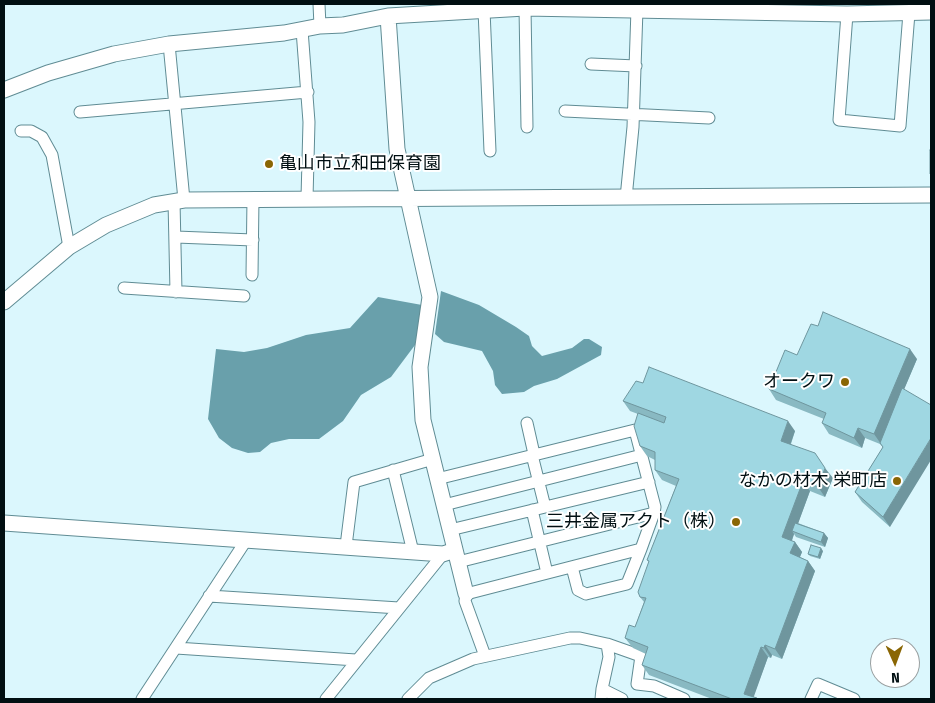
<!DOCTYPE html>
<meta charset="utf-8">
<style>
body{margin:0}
#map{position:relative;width:935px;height:703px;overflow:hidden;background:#dbf7fd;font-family:"Fira Sans Condensed",sans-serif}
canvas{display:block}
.frame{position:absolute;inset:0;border:5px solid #010f12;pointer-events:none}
.north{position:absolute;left:870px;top:638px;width:50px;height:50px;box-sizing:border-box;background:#fff;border:1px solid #999fa0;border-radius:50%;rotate:178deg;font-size:14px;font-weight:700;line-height:20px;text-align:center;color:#010f12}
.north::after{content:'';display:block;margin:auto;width:18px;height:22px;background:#8a6604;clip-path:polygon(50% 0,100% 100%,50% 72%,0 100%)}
</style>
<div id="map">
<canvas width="935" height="703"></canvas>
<div class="frame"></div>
<div class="north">N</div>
</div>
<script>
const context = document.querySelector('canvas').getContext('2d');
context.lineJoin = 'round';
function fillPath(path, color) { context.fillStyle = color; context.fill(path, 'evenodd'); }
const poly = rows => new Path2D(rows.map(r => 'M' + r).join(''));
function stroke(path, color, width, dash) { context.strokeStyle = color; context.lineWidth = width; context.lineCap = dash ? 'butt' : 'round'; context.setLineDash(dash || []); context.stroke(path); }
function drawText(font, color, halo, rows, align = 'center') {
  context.font = font + ' "Fira Sans Condensed","Noto Sans JP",sans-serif'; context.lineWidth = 4; context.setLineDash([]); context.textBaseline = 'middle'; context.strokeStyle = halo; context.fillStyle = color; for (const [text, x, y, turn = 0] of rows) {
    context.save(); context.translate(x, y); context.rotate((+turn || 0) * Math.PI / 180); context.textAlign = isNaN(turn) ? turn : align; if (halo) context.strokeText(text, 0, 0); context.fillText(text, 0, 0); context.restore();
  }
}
fillPath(poly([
 [441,291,479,305,516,327,529,336,532,346,542,356,572,348,584,339,589,339,602,347,601,355,557,379,534,386,524,392,502,394,495,385,493,371,482,351,444,342,435,334],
 [378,297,422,305,415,345,391,377,361,395,343,421,319,439,289,439,271,443,260,452,248,453,232,448,219,438,208,419,216,349,244,352,267,348,306,335,350,328]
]), '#69a0ab');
const street = poly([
 [319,4,320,26],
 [525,8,527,127],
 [484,10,490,151],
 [847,14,839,120,900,126,909,13],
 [302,30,309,122,307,198],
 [169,44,184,200],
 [591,64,636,66],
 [565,111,709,118],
 [80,112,308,92],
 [21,131,31,131,42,137,52,155,69,247],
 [626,198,633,127,637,9],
 [174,201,176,292],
 [176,237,253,240],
 [252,275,253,198],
 [124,288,244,296],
 [527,423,534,454],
 [532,455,545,507],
 [393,470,413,552],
 [437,479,635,430,655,507,654,513,458,562],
 [444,505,642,455],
 [532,510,547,573],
 [450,530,649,482],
 [346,546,354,482,433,459],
 [572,567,578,590,586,594,627,584,641,549],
 [209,596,399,608],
 [607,644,641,656,637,684,654,686,684,699],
 [176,648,356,660],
 [485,656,465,601,466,594,641,549,654,513],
 [142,699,247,539],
 [326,699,443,554],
 [408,699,429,678,473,659,570,638,580,638,607,644,609,657,602,689],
 [601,699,602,689,622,699],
 [811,699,818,684,854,699]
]);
const secondary = poly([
 [388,16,397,149,430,297,420,367,423,420,466,594],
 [4,90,48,73,114,54,169,44,284,33,320,26,343,25,388,16,525,8,847,14,931,12],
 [4,302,69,247,106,225,154,205,184,200,931,195],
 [4,523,443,554,455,550]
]);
stroke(street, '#608c94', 13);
stroke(secondary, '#608c94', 17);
stroke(street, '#fff', 11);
stroke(secondary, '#fff', 15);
fillPath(poly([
 [797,355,917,359,904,389,890,527,862,502,855,492,883,447,880,444,865,438,862,448,829,434,822,423,824,419,776,400,769,389],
 [623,401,795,431,791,444,833,478,825,497,810,491,798,523,824,533,828,538,825,547,796,537,794,534,792,541,795,542,802,552,800,557,808,561,815,571,782,659,772,655,771,658,768,657,753,697,757,699,712,699,649,675,642,665,646,654,633,648,625,638,635,627,644,602,640,597,649,562,647,560,676,486,662,480,655,470,655,460,647,456,640,446,638,414,630,411],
 [823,551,820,559,810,556,808,554]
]), '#89b9c2');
fillPath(poly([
 [910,349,917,359,881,444,874,434],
 [788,421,795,431,788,451,781,441],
 [858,428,865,438,862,448,854,438],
 [931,438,931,460,890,527,883,517],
 [825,468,833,478,825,497,818,487],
 [803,481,810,491,795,532,792,531,794,534,789,548,782,537],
 [824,533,828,538,825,547,821,542],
 [795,542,802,552,797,564,790,553],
 [821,548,823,551,820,559,818,557],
 [808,561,815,571,782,659,775,649],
 [765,645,772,655,771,658,764,648],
 [761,647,768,657,753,699,744,694]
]), '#6f969e');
const building = poly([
 [930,150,931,150,931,174,930,174,930,150],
 [823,312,910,349,874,434,858,428,854,438,822,423,826,413,769,389,785,350,797,355,811,324,818,326,823,312],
 [649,367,788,421,781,441,815,453,825,468,818,487,803,481,782,537,795,542,790,553,808,561,775,649,765,645,764,648,761,647,744,694,757,698,756,699,732,699,642,665,648,647,625,638,629,625,635,627,646,598,640,597,638,592,649,561,647,560,679,479,655,470,655,452,640,446,634,426,638,413,664,423,666,417,623,401,636,381,643,383,649,367],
 [902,388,931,405,931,438,883,517,855,492,883,447,880,443,902,388],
 [795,523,824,533,821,542,792,531,795,523],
 [811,545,821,548,818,557,808,554,811,545]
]);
fillPath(building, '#9fd7e2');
stroke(building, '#6f969e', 1);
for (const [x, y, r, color] of [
 [269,164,5,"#8a6604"],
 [845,382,5,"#8a6604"],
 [897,481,5,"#8a6604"],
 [736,522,5,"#8a6604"]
]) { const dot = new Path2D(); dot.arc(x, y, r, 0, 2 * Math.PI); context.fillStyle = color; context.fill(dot); stroke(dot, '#fff', 2); }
drawText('18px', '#010f12', '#fff', [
 ["亀山市立和田保育園",279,164,"left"],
 ["オークワ",835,382],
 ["なかの材木 栄町店",887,481],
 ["三井金属アクト（株）",726,522]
], 'right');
</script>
